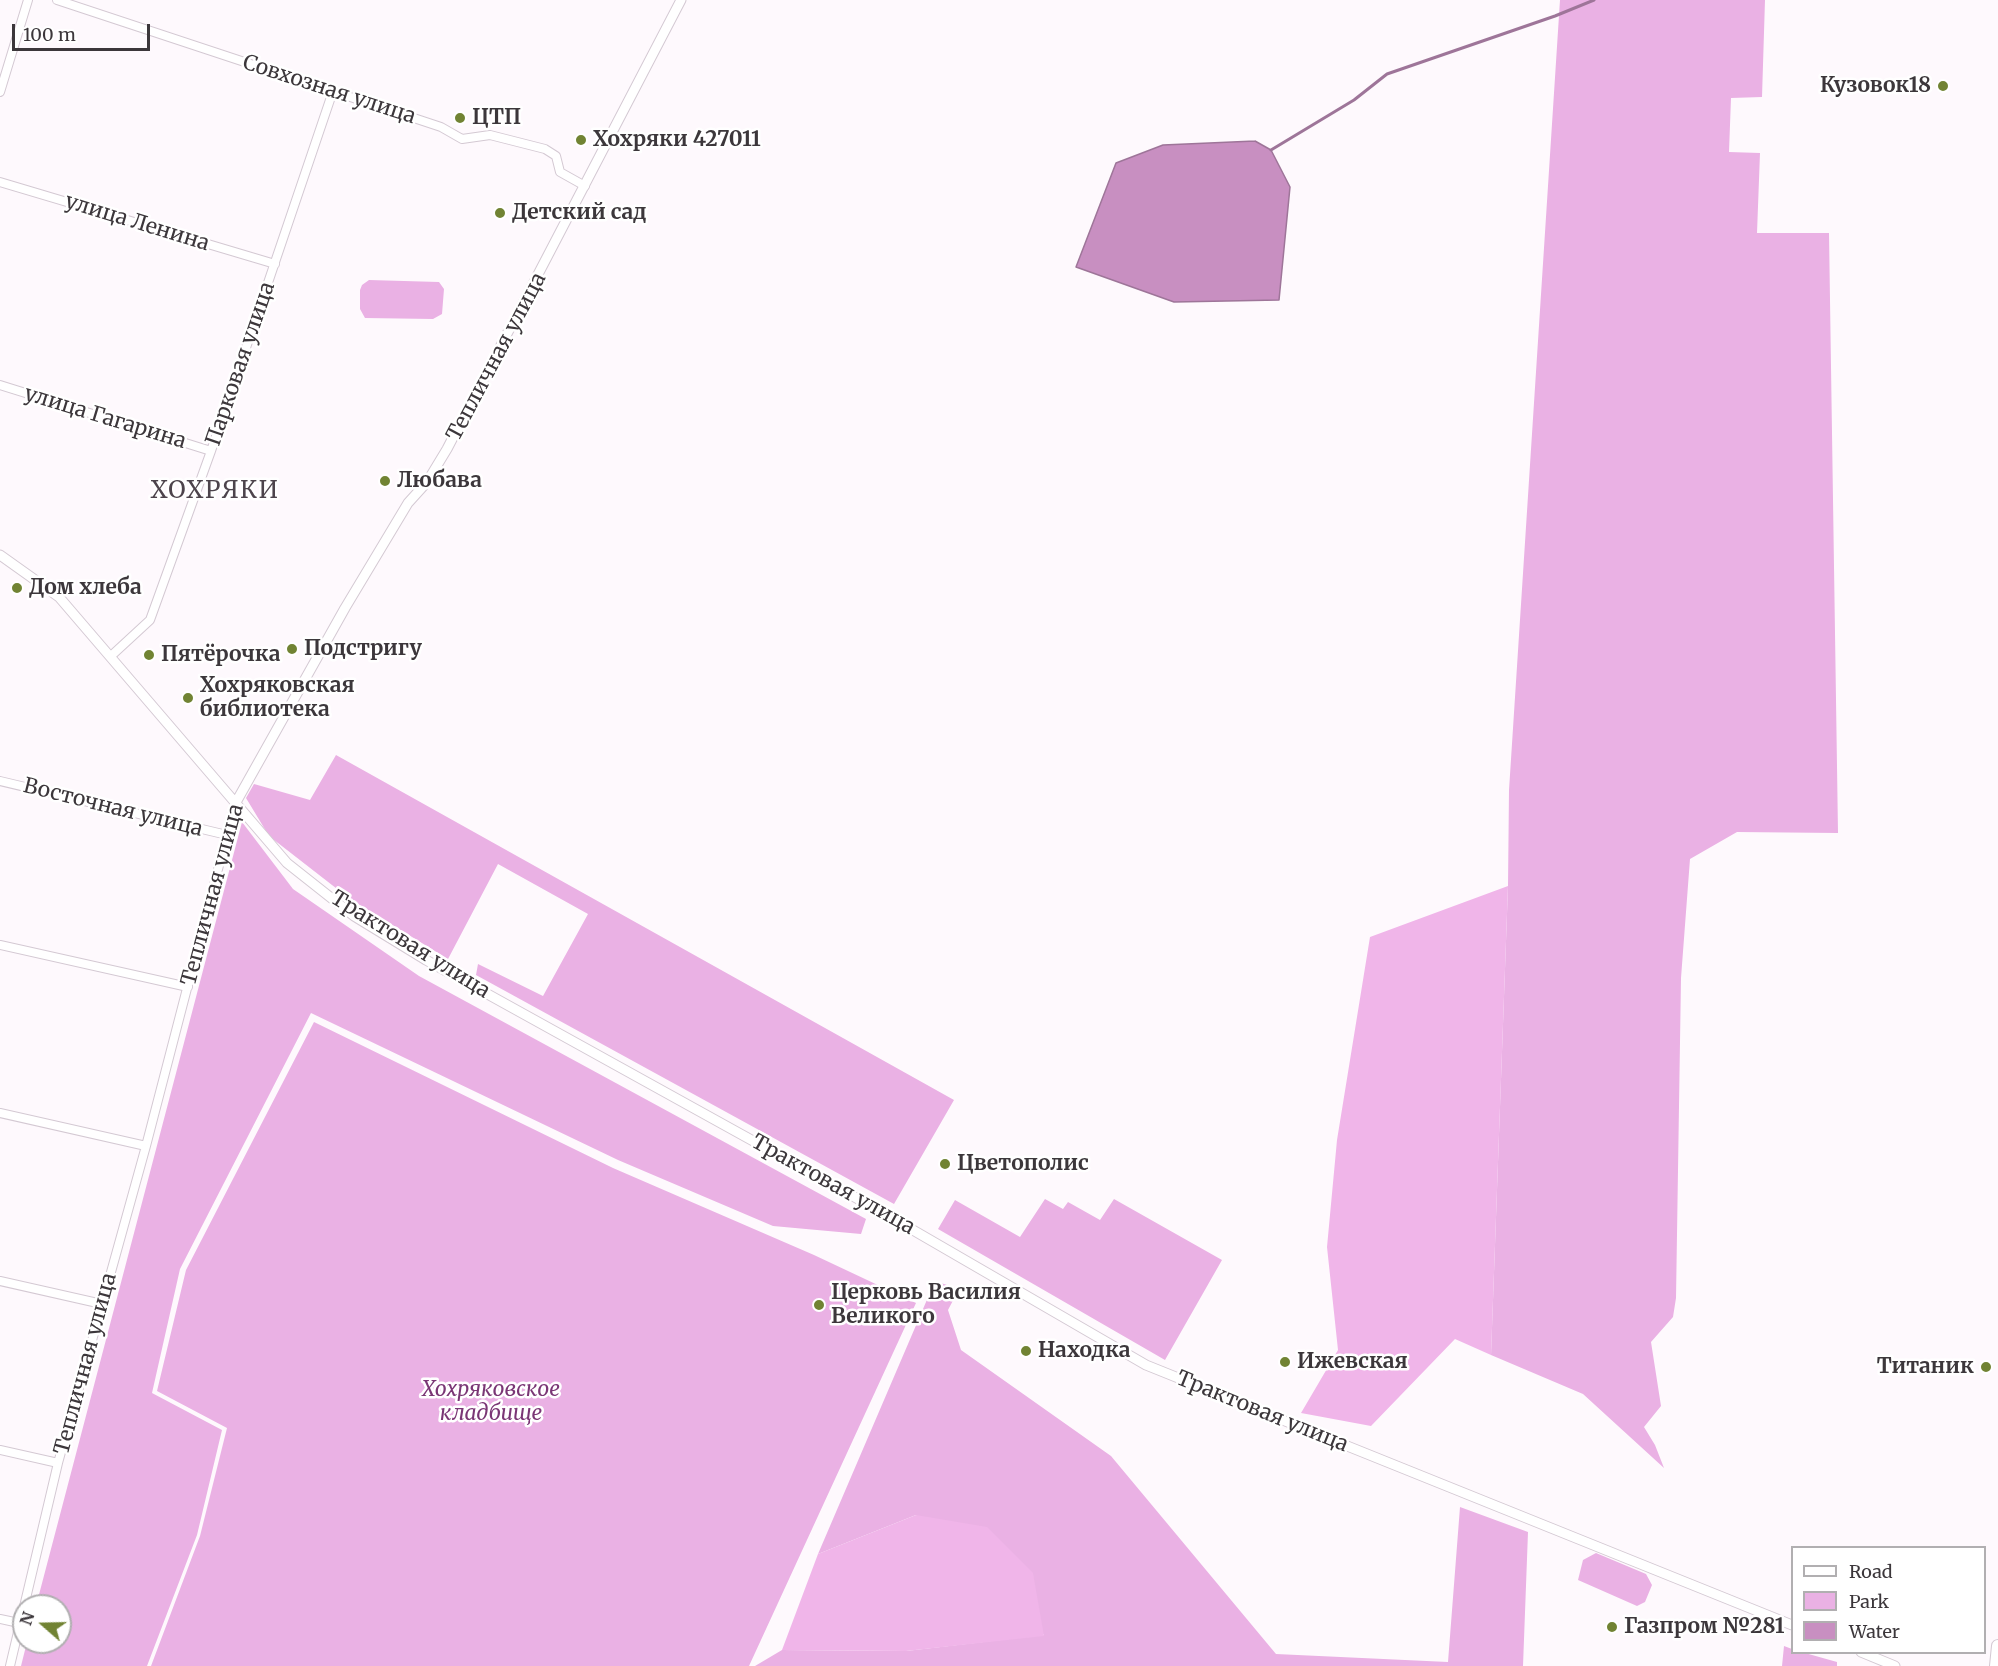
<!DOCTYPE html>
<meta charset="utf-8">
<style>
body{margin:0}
#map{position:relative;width:1998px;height:1666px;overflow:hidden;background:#fef9fd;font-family:Merriweather,serif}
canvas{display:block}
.legend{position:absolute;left:1791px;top:1546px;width:195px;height:108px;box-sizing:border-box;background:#fff;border:2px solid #b1afb1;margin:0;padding:8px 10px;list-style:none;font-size:18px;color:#3c373b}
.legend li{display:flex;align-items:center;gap:12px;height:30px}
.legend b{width:30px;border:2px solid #b1afb1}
.north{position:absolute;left:12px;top:1594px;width:60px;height:60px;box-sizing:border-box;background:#fff;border:2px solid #b1afb1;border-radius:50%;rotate:290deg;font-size:16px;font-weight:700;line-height:24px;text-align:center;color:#3c373b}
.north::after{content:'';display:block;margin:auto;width:21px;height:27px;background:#718333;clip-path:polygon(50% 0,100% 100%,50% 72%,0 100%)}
.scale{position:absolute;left:12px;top:24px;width:138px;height:27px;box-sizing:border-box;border:3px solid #3c373b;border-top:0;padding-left:8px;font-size:18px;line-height:21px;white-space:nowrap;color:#3c373b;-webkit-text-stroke:4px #fff;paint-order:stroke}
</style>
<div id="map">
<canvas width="1998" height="1666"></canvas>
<ul class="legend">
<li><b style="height:8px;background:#fff"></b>Road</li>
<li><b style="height:16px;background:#eab1e4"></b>Park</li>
<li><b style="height:16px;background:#c88fc1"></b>Water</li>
</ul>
<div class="north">N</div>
<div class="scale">100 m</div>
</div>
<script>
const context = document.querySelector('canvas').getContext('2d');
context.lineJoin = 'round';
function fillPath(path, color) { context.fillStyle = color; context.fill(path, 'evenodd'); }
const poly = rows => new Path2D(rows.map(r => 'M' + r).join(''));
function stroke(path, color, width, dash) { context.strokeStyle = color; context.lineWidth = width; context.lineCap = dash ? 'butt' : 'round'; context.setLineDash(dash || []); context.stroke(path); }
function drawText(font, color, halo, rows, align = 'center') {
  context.font = font + ' Merriweather,serif'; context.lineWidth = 5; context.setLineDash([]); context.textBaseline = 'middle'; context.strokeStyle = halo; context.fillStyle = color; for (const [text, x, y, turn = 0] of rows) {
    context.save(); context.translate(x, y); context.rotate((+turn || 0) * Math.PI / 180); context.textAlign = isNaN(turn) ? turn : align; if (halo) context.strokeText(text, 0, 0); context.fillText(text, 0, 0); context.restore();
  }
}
fillPath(poly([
 [1560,0,1765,0,1762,97,1731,98,1729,152,1760,153,1757,233,1829,233,1838,833,1737,832,1690,859,1681,978,1676,1298,1673,1317,1651,1342,1661,1406,1644,1427,1655,1445,1664,1468,1583,1394,1491,1355,1508,886,1509,790],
 [369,280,439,282,444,289,442,314,433,319,365,318,360,309,360,290,362,285],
 [336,755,954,1100,894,1204,476,975,478,964,543,996,588,914,498,864,448,959,350,899,269,836,246,798,254,784,310,800],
 [242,822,293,889,419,976,866,1219,861,1234,773,1226,618,1160,311,1013,180,1269,152,1393,222,1430,197,1535,147,1666,21,1666,27,1642,60,1642,60,1606,36,1606],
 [314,1022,613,1168,814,1255,916,1303,749,1666,151,1666,200,1536,227,1428,157,1391,186,1270],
 [1045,1199,1063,1209,1068,1202,1100,1220,1114,1199,1222,1260,1165,1360,938,1229,955,1200,1020,1237],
 [935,1281,959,1289,948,1310,961,1350,1111,1456,1276,1654,1448,1662,1460,1507,1528,1532,1523,1666,755,1666,782,1650,906,1651,1044,1635,916,1515,818,1554],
 [1596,1553,1646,1574,1652,1585,1645,1602,1637,1606,1578,1580,1583,1560],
 [1784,1646,1792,1649,1792,1652,1805,1653,1837,1662,1837,1666,1782,1666]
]), '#eab1e4');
fillPath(poly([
 [1508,886,1491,1355,1455,1339,1371,1426,1301,1413,1338,1350,1327,1247,1337,1140,1370,937],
 [916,1515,987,1527,1033,1573,1044,1636,906,1651,782,1650,818,1554]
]), '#f0b5e9');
const water = poly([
 [1255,141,1271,150,1290,187,1279,300,1174,302,1076,267,1116,163,1163,145,1255,141]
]);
fillPath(water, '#c88fc1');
stroke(water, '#9e7599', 1.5);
stroke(poly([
 [1271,150,1354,100,1387,74,1555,16,1594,0]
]), '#9e7599', 3);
const minor = poly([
 [57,0,441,127,462,139,490,135,545,149,556,156,560,172,585,186],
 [0,92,28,0],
 [0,182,275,264],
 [0,385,211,451],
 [111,656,150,620,211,451,333,91],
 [0,781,227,835],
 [0,945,188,987],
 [0,1113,146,1146],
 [0,1281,102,1304],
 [0,1450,58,1463],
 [0,1619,19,1623],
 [10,1666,58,1463,146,1146,235,804]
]);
const tertiary = poly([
 [0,555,59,597,287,863,354,916,426,960,887,1215,1146,1365,1792,1625],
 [235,804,345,608,408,503,427,482,447,449,681,0],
 [1861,1652,1895,1666]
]);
const primary = poly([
 [1996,1666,1998,1646]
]);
stroke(minor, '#d4c9d3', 10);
stroke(tertiary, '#d4c9d3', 11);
stroke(primary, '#d4c9d3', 14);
stroke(minor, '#fff', 8);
stroke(tertiary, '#fff', 9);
stroke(primary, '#fff', 12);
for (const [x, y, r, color] of [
 [1943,86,6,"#718333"],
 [460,118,6,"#718333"],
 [581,140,6,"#718333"],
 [500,213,6,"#718333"],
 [385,481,6,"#718333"],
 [17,588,6,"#718333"],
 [292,649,6,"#718333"],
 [149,655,6,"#718333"],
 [188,698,6,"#718333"],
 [945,1164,6,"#718333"],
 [819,1305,6,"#718333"],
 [1026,1351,6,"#718333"],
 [1285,1362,6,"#718333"],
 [1986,1367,6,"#718333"],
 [1612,1627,6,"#718333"]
]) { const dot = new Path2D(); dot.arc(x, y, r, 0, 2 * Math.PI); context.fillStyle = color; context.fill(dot); stroke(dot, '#fff', 2); }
drawText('bold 21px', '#3c373b', '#fff', [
 ["Кузовок18",1931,86,"right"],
 ["ЦТП",472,118],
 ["Хохряки 427011",593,140],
 ["Детский сад",512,213],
 ["Любава",397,481],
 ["Дом хлеба",29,588],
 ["Подстригу",304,649],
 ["Пятёрочка",161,655],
 ["Хохряковская",200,686],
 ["библиотека",200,710],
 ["Цветополис",957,1164],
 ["Церковь Василия",831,1293],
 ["Великого",831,1317],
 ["Находка",1038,1351],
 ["Ижевская",1297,1362],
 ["Титаник",1974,1367,"right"],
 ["Газпром №281",1624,1627]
], 'left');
drawText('21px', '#3c373b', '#fff', [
 ["Совхозная улица",329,90,18],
 ["улица Ленина",137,223,17],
 ["Тепличная улица",497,357,-62],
 ["Парковая улица",241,364,-71],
 ["улица Гагарина",105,418,17],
 ["Восточная улица",113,808,14],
 ["Тепличная улица",213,895,-75],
 ["Трактовая улица",410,945,32],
 ["Трактовая улица",833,1185,29],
 ["Тепличная улица",86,1364,-75],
 ["Трактовая улица",1262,1412,22]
]);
drawText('italic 21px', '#7a3675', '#fff', [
 ["Хохряковское",491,1390],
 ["кладбище",491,1414]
]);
context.letterSpacing = '1.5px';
drawText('24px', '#4d444c', '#fff', [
 ["ХОХРЯКИ",215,491]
]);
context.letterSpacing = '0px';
</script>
